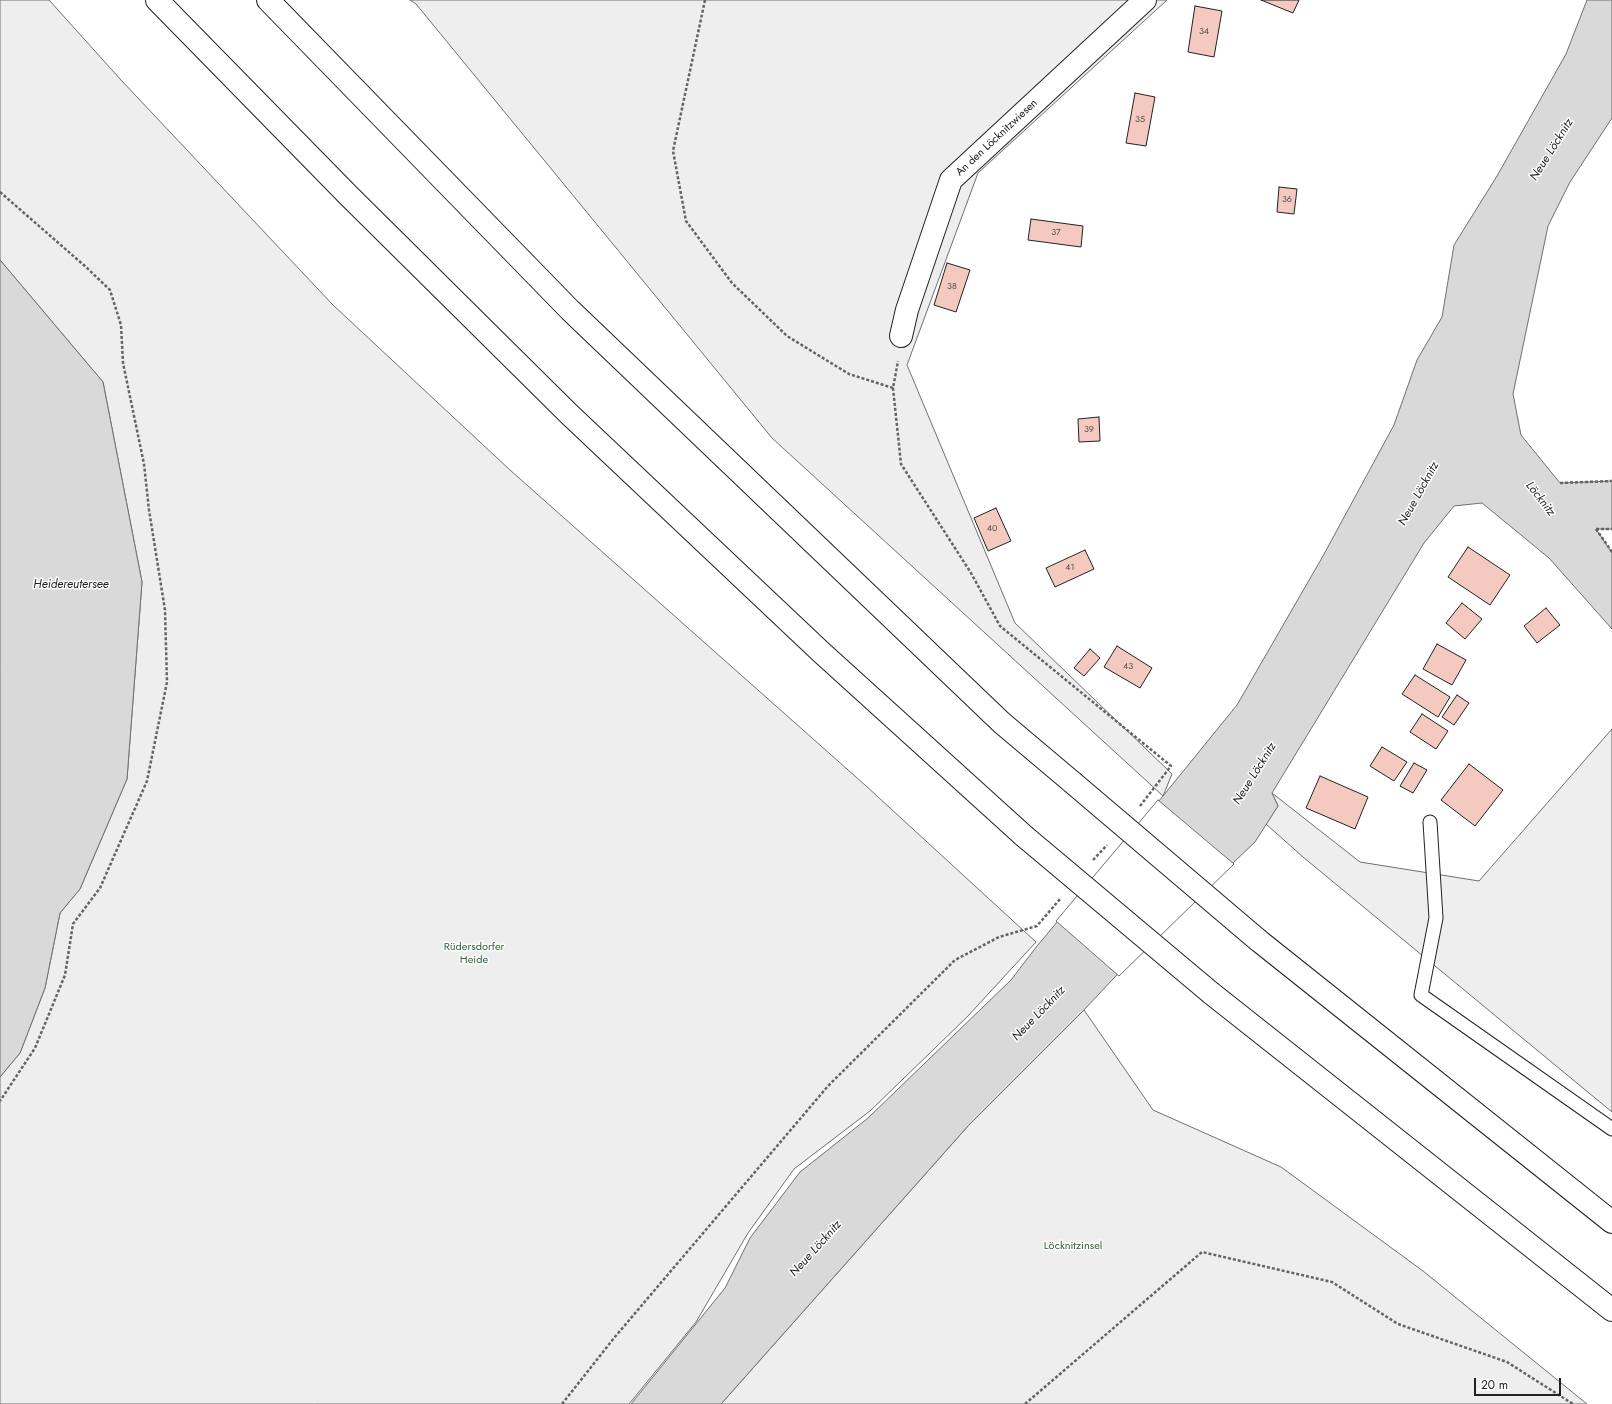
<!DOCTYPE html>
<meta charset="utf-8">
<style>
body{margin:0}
#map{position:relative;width:1612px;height:1404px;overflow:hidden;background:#fff;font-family:Jost,sans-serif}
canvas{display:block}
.scale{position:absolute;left:1474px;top:1378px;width:87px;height:18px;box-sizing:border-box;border:2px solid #222;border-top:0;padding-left:5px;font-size:12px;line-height:14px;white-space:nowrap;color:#222;-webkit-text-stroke:3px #fff;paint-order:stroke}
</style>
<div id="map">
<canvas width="1612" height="1404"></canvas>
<div class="scale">20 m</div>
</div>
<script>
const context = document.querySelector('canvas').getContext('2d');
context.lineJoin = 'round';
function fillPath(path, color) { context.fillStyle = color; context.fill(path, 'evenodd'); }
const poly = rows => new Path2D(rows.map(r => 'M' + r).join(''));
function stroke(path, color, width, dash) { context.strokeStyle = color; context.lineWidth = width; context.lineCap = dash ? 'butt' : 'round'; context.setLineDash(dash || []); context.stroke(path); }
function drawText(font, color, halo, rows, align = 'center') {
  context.font = font + ' Jost,sans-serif'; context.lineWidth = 3; context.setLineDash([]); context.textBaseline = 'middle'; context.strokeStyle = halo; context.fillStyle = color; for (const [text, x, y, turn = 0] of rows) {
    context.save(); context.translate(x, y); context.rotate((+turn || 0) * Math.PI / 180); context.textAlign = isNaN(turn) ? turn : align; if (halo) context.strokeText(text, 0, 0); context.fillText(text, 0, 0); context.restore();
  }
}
const green = poly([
 [0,0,49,0,121,80,333,305,510,470,865,785,1036,942,967,1017,870,1111,794,1169,748,1233,696,1322,629,1404,0,1404,0,1077,20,1053,45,988,60,913,80,889,127,779,142,582,103,382,0,260,0,0],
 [410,0,1167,0,978,173,907,365,1015,623,1172,774,1163,796,772,438,416,4,410,0],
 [1612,729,1612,1112,1303,857,1266,824,1278,806,1272,793,1360,862,1479,881,1612,729],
 [1084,1010,1153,1110,1281,1167,1423,1271,1587,1404,721,1404,968,1126,1084,1010]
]);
fillPath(green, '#eee');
stroke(green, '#6f6f6f', 1);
const water = poly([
 [1587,0,1612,0,1612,118,1570,182,1548,226,1513,394,1521,435,1560,483,1612,481,1612,529,1596,529,1612,553,1612,629,1549,558,1482,503,1454,506,1424,543,1272,793,1278,806,1255,842,1128,963,1084,1010,968,1126,721,1404,631,1404,725,1288,750,1238,800,1172,868,1118,1011,980,1037,946,1163,796,1237,705,1323,556,1394,425,1417,360,1442,317,1454,245,1497,176,1566,54,1587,0],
 [0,260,103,382,142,582,127,779,80,889,60,913,45,988,20,1053,0,1077,0,260]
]);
fillPath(water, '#d9d9d9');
stroke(water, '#6f6f6f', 1);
const pier = poly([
 [1158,800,1234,864,1119,976,1056,921,1158,800]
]);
fillPath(pier, '#fff');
stroke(pier, '#6f6f6f', 1);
const building = poly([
 [1261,0,1299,0,1293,13,1261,0],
 [1195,6,1222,11,1214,57,1188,52,1195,6],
 [1135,93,1155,97,1146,146,1126,143,1135,93],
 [1279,187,1297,189,1294,214,1277,212,1279,187],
 [1031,219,1083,226,1081,247,1028,240,1031,219],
 [947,263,970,270,956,312,934,305,947,263],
 [1099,417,1100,441,1079,442,1078,419,1099,417],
 [996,508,1011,541,988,551,974,518,996,508],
 [1468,547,1510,575,1490,605,1448,577,1468,547],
 [1085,550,1094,569,1055,587,1046,568,1085,550],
 [1462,603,1482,619,1465,639,1446,623,1462,603],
 [1546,608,1560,625,1537,643,1524,626,1546,608],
 [1437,644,1466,660,1452,685,1423,669,1437,644],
 [1117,646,1152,668,1140,688,1104,667,1117,646],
 [1090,649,1100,658,1084,676,1074,668,1090,649],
 [1415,675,1450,697,1438,717,1402,694,1415,675],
 [1457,695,1469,703,1454,725,1442,717,1457,695],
 [1422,714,1448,731,1436,749,1410,732,1422,714],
 [1382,747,1407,762,1394,781,1370,766,1382,747],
 [1414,763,1427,770,1413,793,1400,786,1414,763],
 [1469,764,1503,790,1475,826,1441,800,1469,764],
 [1320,776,1368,797,1355,829,1306,808,1320,776]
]);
fillPath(building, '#f3c9c0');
stroke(building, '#222', 1);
const service = poly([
 [1430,822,1436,918,1421,995,1612,1129]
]);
const minor = poly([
 [901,336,907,310,951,180,1145,0]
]);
const motorway = poly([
 [157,0,348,195,569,414,821,652,1024,836],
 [268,0,570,310,1002,723,1072,782],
 [1258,940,1612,1222],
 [1211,993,1612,1310]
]);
stroke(service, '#222', 15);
stroke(minor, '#222', 24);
stroke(motorway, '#222', 24);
stroke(poly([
 [705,0,673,151,686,221,732,283,787,336,849,374,893,388,898,361],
 [0,192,86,267,110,290,121,325,123,363,144,464,149,510,165,610,167,682,147,781,100,888,73,924,65,975,35,1048,0,1101],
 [893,388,901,464,971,573,1000,626,1171,766,1140,806],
 [1560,483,1612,481],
 [1596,529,1612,552],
 [1596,529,1612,529],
 [1093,860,1107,845],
 [562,1404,614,1338,828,1086,955,960,999,937,1037,926,1060,899],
 [1025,1404,1202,1252,1332,1282,1398,1324,1507,1362,1573,1404]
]), '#646464', 2.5, [3, 2]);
stroke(service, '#fff', 13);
stroke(minor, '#fff', 22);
stroke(motorway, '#fff', 22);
const motorwayBridge = poly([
 [1072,782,1258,940],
 [1024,836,1211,993]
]);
stroke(motorwayBridge, '#222', 24, []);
stroke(motorwayBridge, '#fff', 22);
drawText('9px', '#564c4a', null, [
 ["34",1204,32],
 ["35",1140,120],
 ["36",1287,200],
 ["37",1056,233],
 ["38",952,287],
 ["39",1089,430],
 ["40",992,529],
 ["41",1070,568],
 ["43",1128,667]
]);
drawText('11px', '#222', '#fff', [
 ["An den Löcknitzwiesen",997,138,-43]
]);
drawText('11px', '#2f5e38', '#fff', [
 ["Rüdersdorfer",474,947],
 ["Heide",474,960],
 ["Löcknitzinsel",1073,1246]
]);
drawText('italic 12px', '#222', '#fff', [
 ["Neue Löcknitz",1552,150,-58],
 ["Neue Löcknitz",1419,494,-61],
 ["Löcknitz",1540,499,52],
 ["Heidereutersee",71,585],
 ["Neue Löcknitz",1255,774,-58],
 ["Neue Löcknitz",1039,1014,-46],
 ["Neue Löcknitz",816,1249,-48]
]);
</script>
